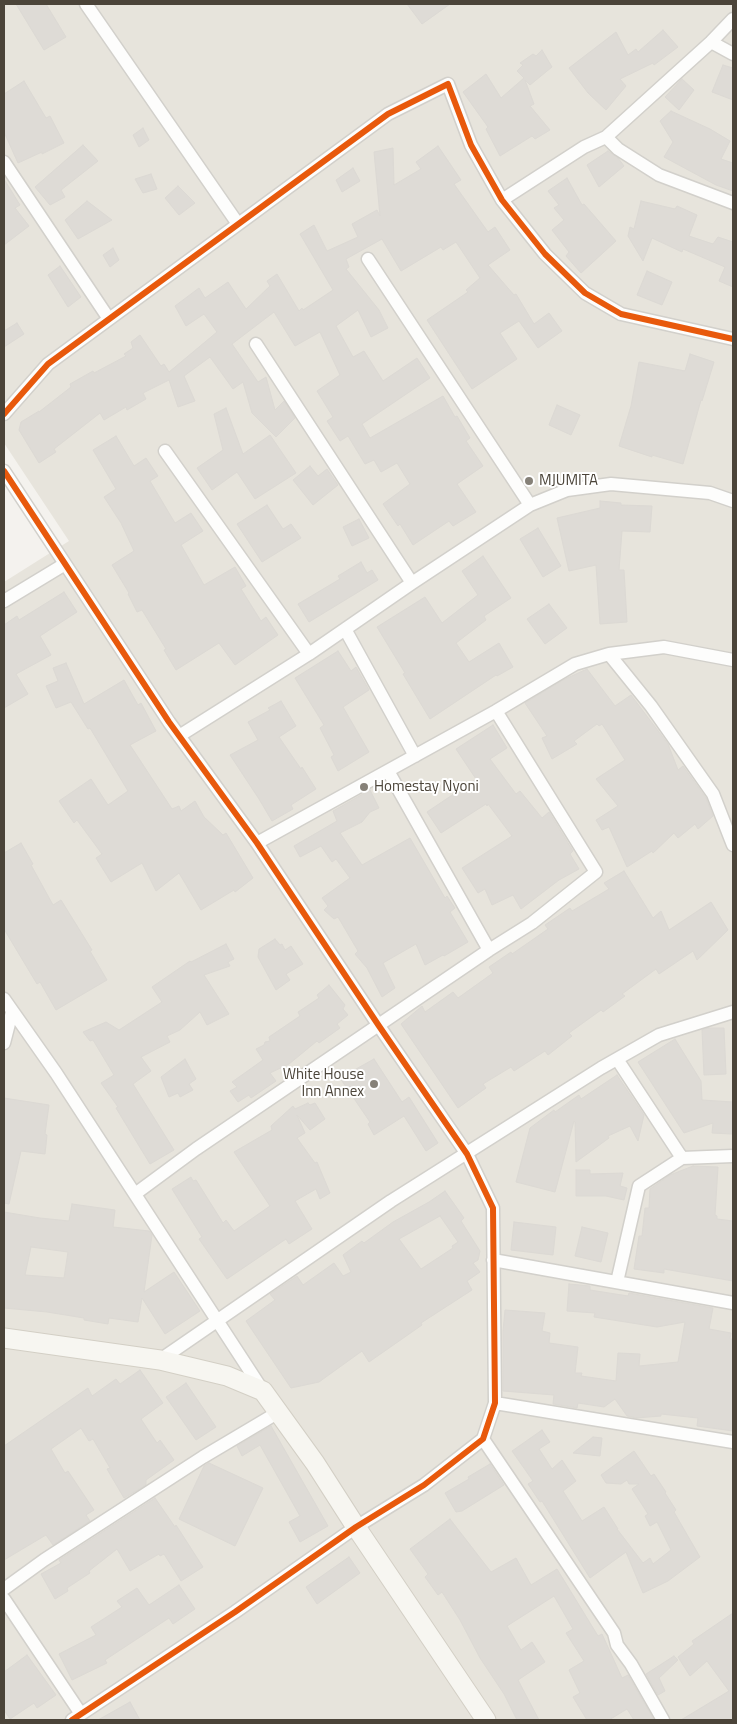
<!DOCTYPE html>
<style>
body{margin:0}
#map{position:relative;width:737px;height:1724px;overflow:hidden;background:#f4f2ee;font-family:"Titillium Web",sans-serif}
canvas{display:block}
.frame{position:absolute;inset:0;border:5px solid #4b4439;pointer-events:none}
</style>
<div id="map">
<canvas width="737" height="1724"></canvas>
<div class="frame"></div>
</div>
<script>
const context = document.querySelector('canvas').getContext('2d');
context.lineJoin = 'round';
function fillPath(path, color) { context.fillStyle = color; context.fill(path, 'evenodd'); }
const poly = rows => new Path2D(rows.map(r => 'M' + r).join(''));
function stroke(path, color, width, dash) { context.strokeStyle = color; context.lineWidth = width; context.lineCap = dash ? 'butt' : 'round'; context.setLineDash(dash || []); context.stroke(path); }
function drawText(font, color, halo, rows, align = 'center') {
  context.font = font + ' "Titillium Web",sans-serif'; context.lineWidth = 4; context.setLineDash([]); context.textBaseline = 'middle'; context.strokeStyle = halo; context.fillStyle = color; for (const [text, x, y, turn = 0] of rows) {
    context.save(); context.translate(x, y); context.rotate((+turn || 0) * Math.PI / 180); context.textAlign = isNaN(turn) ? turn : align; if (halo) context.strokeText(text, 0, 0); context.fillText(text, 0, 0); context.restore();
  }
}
fillPath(poly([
 [4,4,733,4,733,1720,4,1720,4,582,69,541,4,443]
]), '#e7e4dc');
const building = poly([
 [16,4,46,4,66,37,44,50,16,4],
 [407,4,450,4,422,24,407,4],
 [663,30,678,47,654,65,653,63,620,79,626,86,606,110,588,93,569,68,616,32,628,55,636,49,638,52,663,30],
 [542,50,552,67,530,85,525,80,534,104,530,106,550,130,535,139,532,136,500,156,486,129,488,127,463,92,486,74,501,98,524,78,517,71,523,65,520,63,533,54,536,56,542,50],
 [723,65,733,68,733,100,712,92,723,65],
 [682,79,694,90,679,110,665,97,682,79],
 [24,81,46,118,50,116,64,143,42,154,42,152,18,163,4,132,4,94,24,81],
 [671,111,710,129,730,141,721,159,733,163,733,191,716,185,664,157,673,142,660,121,671,111],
 [143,128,149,140,139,147,133,135,143,128],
 [83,145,98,161,61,190,65,197,50,205,35,187,83,145],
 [438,146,461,180,454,184,488,232,495,227,510,250,488,265,514,295,516,294,534,324,549,313,562,331,538,348,519,321,500,333,517,359,472,389,427,320,468,292,466,290,480,278,456,242,443,250,441,247,401,271,382,239,346,259,349,267,346,269,379,310,388,328,371,337,358,310,336,326,353,357,364,351,383,381,417,358,430,378,362,424,370,438,443,396,455,417,457,416,470,438,466,441,483,466,457,484,476,512,453,526,449,521,413,545,400,524,398,526,383,504,410,484,397,463,381,472,374,460,365,464,348,436,340,441,327,421,333,417,317,391,340,375,320,332,295,346,274,312,232,344,258,382,266,377,275,410,284,401,295,418,276,437,252,413,243,382,233,389,210,357,184,376,195,401,178,407,169,380,143,393,146,399,127,410,126,407,104,420,100,413,54,449,56,452,39,463,19,430,21,422,39,411,39,412,71,387,70,384,93,371,94,373,126,356,124,354,133,348,131,342,140,335,161,366,164,364,169,372,217,332,204,314,186,326,175,306,199,288,205,298,228,282,246,309,270,286,267,281,277,274,299,311,302,308,303,310,333,290,300,234,314,225,327,251,358,237,352,224,377,210,380,216,374,152,393,148,394,185,421,169,416,162,438,146],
 [608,151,618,158,624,166,599,187,587,165,608,151],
 [353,168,360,181,342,192,336,180,353,168],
 [151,174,157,189,143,193,135,179,151,174],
 [567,178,582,205,584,204,616,241,581,273,566,256,569,252,552,230,564,220,554,208,559,205,548,191,567,178],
 [4,179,20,205,15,208,29,226,4,245,4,179],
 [178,186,195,203,179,215,165,198,178,186],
 [87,201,112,220,78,239,65,220,87,201],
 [641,201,675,209,677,206,697,215,689,236,713,244,718,237,733,242,733,287,719,281,725,267,683,249,682,252,652,238,643,261,628,236,630,227,634,229,641,201],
 [113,248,119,260,110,267,103,255,113,248],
 [60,266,81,297,68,307,48,275,60,266],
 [647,271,672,282,662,305,637,295,647,271],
 [17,323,24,334,4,347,4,331,17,323],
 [690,354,714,362,702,401,701,400,683,464,652,455,652,457,619,446,631,406,639,362,685,371,690,354],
 [557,405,580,415,571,435,549,425,557,405],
 [226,408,243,454,270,435,296,473,255,499,237,472,212,490,197,468,223,450,214,414,226,408],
 [116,436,134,466,146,458,158,476,150,481,175,523,191,513,203,531,181,545,204,585,235,567,246,586,241,589,261,621,266,617,278,635,235,665,219,643,176,670,164,650,166,649,142,610,137,612,128,594,129,593,112,565,134,551,121,523,104,497,116,489,93,450,116,436],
 [310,466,318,476,327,469,338,485,313,505,293,480,310,466],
 [600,501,621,503,621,505,652,506,650,532,622,531,619,570,624,570,627,622,600,624,596,565,569,571,557,518,600,508,600,501],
 [267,505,283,529,291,524,301,538,262,562,237,524,267,505],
 [359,519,369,538,352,546,343,527,359,519],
 [538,528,561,566,543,577,520,539,538,528],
 [483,556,511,598,484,616,486,620,456,643,469,662,499,643,513,667,497,676,496,675,430,719,403,674,405,673,377,627,425,597,442,623,478,595,462,571,483,556],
 [361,562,367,573,372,570,378,580,309,622,298,604,340,579,338,576,361,562],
 [64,592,77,612,40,636,51,655,16,674,28,694,4,708,4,625,17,616,19,620,64,592],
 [549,604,567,628,545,644,527,619,549,604],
 [338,651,351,671,356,667,369,690,343,707,369,752,338,771,331,757,334,755,320,728,324,725,295,678,338,651],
 [66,663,84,704,124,680,138,705,141,703,156,731,130,745,172,809,179,806,181,811,195,801,204,817,223,835,226,833,253,878,235,892,234,890,201,910,179,873,156,891,142,863,111,882,96,858,102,854,77,820,74,823,59,801,91,779,108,805,128,791,90,728,88,729,71,702,56,708,46,686,58,681,53,668,66,663],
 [587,669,615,706,631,695,668,744,678,770,683,766,706,798,713,816,698,829,695,824,678,838,674,833,653,853,652,851,627,867,609,827,602,830,596,820,618,806,596,779,625,760,602,724,599,726,597,724,574,741,577,744,552,759,542,738,547,736,525,703,563,680,587,669],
 [281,701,296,726,279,737,301,769,302,767,316,789,291,805,293,809,272,821,259,799,230,755,258,740,248,722,270,710,268,708,281,701],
 [493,725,507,748,490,759,516,794,520,791,542,818,549,812,573,851,570,854,579,869,559,880,521,909,513,895,492,905,485,889,478,893,462,868,512,836,488,804,487,806,486,804,441,833,427,812,476,779,456,749,493,725],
 [370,790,379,808,370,812,362,822,340,833,362,865,410,838,445,898,447,896,455,908,450,912,468,942,444,956,443,955,425,965,416,944,383,963,395,988,382,997,367,968,355,954,358,951,338,917,334,919,324,910,328,906,322,898,350,878,336,859,332,862,321,846,300,857,294,846,337,821,333,811,370,790],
 [21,843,33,864,31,865,53,905,61,900,92,950,90,951,107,980,56,1010,40,982,37,984,4,929,4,853,21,843],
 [624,871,653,918,661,911,669,930,711,902,728,930,697,960,693,951,659,974,656,969,622,994,625,996,603,1012,601,1010,569,1033,572,1036,548,1055,545,1051,514,1071,511,1067,483,1084,486,1088,458,1108,401,1024,422,1006,425,1012,453,992,458,998,493,973,489,967,511,952,512,954,548,929,545,925,570,908,572,911,609,889,604,883,624,871],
 [275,939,280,945,282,944,285,950,291,946,303,964,286,974,290,980,276,990,258,957,259,949,275,939],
 [226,944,234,959,228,962,230,966,204,975,229,1014,207,1025,200,1012,180,1030,167,1036,170,1042,141,1057,151,1071,133,1084,174,1150,150,1164,116,1108,118,1107,101,1083,114,1075,93,1040,90,1041,83,1032,106,1022,119,1030,162,1002,152,987,190,961,191,962,226,944],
 [329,985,345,1005,343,1009,348,1015,337,1024,340,1028,319,1043,317,1041,289,1064,270,1073,276,1081,251,1098,249,1095,238,1102,230,1091,237,1087,232,1082,263,1060,256,1049,264,1045,265,1042,270,1041,269,1037,300,1016,298,1012,319,998,317,995,329,985],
 [708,1028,724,1028,726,1074,704,1075,702,1030,708,1028],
 [675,1039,701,1081,702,1100,733,1102,732,1134,712,1133,713,1123,684,1133,638,1062,675,1039],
 [185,1059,196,1079,189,1084,193,1090,180,1097,178,1093,169,1097,161,1077,185,1059],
 [374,1059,402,1102,409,1097,438,1143,426,1151,404,1116,374,1135,368,1124,370,1122,340,1078,374,1059],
 [617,1075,644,1115,638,1141,630,1126,608,1136,609,1138,576,1162,575,1122,574,1121,555,1192,516,1182,530,1128,554,1110,555,1112,579,1095,581,1099,617,1075],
 [4,1098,49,1105,45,1134,47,1135,45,1154,21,1151,9,1204,4,1203,4,1098],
 [308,1103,310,1105,315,1103,325,1119,310,1130,297,1115,305,1133,297,1138,315,1163,317,1162,330,1193,320,1199,316,1189,295,1201,312,1229,289,1244,286,1239,227,1279,199,1239,202,1237,172,1189,191,1177,193,1181,196,1180,223,1223,226,1220,234,1231,270,1206,234,1152,272,1130,271,1126,293,1106,295,1109,308,1103],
 [693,1166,718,1167,715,1215,717,1216,717,1219,733,1221,733,1281,664,1269,664,1273,634,1269,639,1236,642,1236,645,1208,649,1208,650,1189,670,1175,693,1166],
 [576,1170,590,1170,590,1174,623,1173,620,1186,627,1188,624,1200,606,1196,576,1196,576,1170],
 [445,1191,464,1218,461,1221,480,1251,478,1260,473,1263,480,1272,467,1281,472,1290,421,1323,422,1325,369,1362,362,1351,319,1382,291,1388,246,1321,275,1300,270,1294,297,1276,303,1285,334,1263,343,1276,351,1272,343,1255,362,1241,364,1243,393,1222,429,1202,445,1191],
 [440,1216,458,1242,452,1246,453,1248,421,1269,399,1239,440,1216],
 [72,1204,115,1210,113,1227,149,1231,152,1235,144,1292,174,1272,200,1311,165,1334,142,1298,138,1322,109,1318,108,1324,84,1320,84,1318,47,1312,4,1308,4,1212,40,1218,69,1221,72,1204],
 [31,1247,68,1252,64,1278,25,1275,31,1247],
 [514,1222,556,1227,553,1255,511,1250,514,1222],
 [582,1227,608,1233,601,1262,575,1256,582,1227],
 [569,1284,590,1286,590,1290,628,1296,629,1293,713,1308,709,1329,731,1333,730,1339,733,1339,733,1431,697,1426,698,1418,661,1414,661,1416,636,1418,627,1416,615,1399,604,1407,578,1403,577,1408,553,1404,554,1395,503,1391,503,1331,505,1310,545,1313,542,1331,550,1333,549,1343,578,1347,575,1373,582,1373,581,1376,616,1381,618,1353,640,1354,639,1366,678,1362,685,1322,657,1327,594,1317,595,1313,567,1311,569,1284],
 [140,1370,163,1403,141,1419,157,1443,160,1440,174,1460,146,1480,146,1485,124,1498,107,1469,110,1468,93,1439,89,1441,81,1428,51,1449,65,1473,68,1471,94,1510,86,1515,90,1521,53,1545,46,1535,4,1560,4,1446,88,1388,92,1396,116,1379,120,1384,140,1370],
 [186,1383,216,1427,196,1440,166,1397,186,1383],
 [271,1426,328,1526,300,1542,289,1522,300,1516,260,1445,242,1456,237,1446,271,1426],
 [542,1430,550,1442,539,1449,552,1469,562,1460,576,1481,563,1491,582,1521,604,1507,618,1529,617,1529,643,1563,650,1558,653,1564,671,1550,657,1522,650,1526,645,1516,648,1514,632,1489,639,1484,629,1484,627,1480,621,1484,606,1483,601,1475,634,1451,651,1476,654,1474,666,1492,665,1493,676,1510,674,1512,700,1557,668,1581,643,1593,626,1552,590,1578,542,1501,540,1502,528,1484,533,1481,512,1451,542,1430],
 [593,1437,602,1438,600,1456,573,1453,593,1437],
 [209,1463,263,1488,235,1546,179,1519,204,1466,209,1463],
 [490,1464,504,1485,462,1511,456,1512,445,1493,469,1479,468,1477,490,1464],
 [155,1498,175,1527,176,1525,203,1567,181,1581,164,1554,160,1556,159,1554,130,1571,117,1549,89,1571,90,1573,67,1588,68,1591,55,1599,41,1574,61,1563,59,1560,155,1498],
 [450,1519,491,1572,516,1558,531,1585,557,1569,598,1636,602,1634,622,1678,628,1675,654,1720,634,1720,627,1709,609,1720,587,1720,573,1697,580,1693,569,1670,584,1661,566,1633,573,1629,554,1596,507,1626,521,1650,532,1642,545,1662,518,1680,539,1720,517,1720,504,1694,480,1658,460,1620,442,1592,438,1595,425,1577,428,1574,410,1549,450,1519],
 [349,1557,360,1573,317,1604,306,1587,349,1557],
 [179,1585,195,1609,173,1624,169,1618,105,1660,107,1663,72,1680,59,1654,96,1635,91,1627,122,1607,117,1601,137,1588,149,1605,179,1585],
 [733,1613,733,1720,681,1720,729,1691,707,1661,690,1676,678,1657,694,1644,692,1641,733,1613],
 [27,1655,56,1695,37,1708,34,1703,10,1719,4,1710,4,1672,27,1655],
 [674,1656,678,1660,659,1678,665,1691,658,1695,646,1674,674,1656],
 [130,1702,140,1720,98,1720,130,1702]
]);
fillPath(building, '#dedbd6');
stroke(building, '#dcd9d4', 1);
const street = poly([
 [86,4,238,224],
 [711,42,733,54],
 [606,137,711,42,733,19],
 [4,162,109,319],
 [502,200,584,147,606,137,618,149,659,175,733,203],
 [368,259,530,505],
 [256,344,412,583],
 [4,414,48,364,388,114,448,84,471,145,502,200,545,254,585,293,621,314,733,339],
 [165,451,309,654],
 [4,471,169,722,257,843,379,1026,467,1154,493,1208,495,1403,483,1439,424,1485,356,1527,235,1612,72,1720],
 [4,601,65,564],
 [345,629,415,756],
 [609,654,651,706,713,794,733,845],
 [179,736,309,654,412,583,530,505,567,490,611,484,710,493,733,501],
 [388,771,489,950],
 [257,843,496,711,575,664,609,654,664,647,733,660],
 [4,999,56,1073,263,1391],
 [4,1043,12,1012],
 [617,1059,682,1158],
 [135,1194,196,1149,489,950,532,923,596,872,496,711],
 [493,1260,733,1303],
 [617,1282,639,1186,682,1158,733,1156],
 [160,1360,391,1201,601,1068,659,1035,733,1012],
 [495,1403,733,1442],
 [483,1439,614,1633,617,1645,631,1664,663,1720],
 [4,1589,44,1560,203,1457,277,1413],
 [4,1599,81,1714]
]);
const secondary = poly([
 [4,1338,160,1360,227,1376,263,1391,315,1463,356,1527,486,1720]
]);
stroke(street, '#d2d0cb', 15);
stroke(secondary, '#d3cfc5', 21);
stroke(street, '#fdfdfc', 12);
stroke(secondary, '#f7f6f1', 19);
stroke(poly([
 [4,414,48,364,388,114,448,84,471,145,502,200,545,254,585,293,621,314,733,339],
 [4,471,169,722,257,843,379,1026,467,1154,493,1208,495,1403,483,1439,424,1485,356,1527,235,1612,72,1720]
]), '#e8590c', 6);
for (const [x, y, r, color] of [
 [529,481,5,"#868178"],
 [364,787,5,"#868178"],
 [374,1084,5,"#868178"]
]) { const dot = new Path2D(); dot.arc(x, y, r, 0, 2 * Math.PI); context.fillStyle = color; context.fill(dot); stroke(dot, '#fff', 2); }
drawText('15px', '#4b4439', '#fff', [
 ["MJUMITA",539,481],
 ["Homestay Nyoni",374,787],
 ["White House",364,1075,"right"],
 ["Inn Annex",364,1092,"right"]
], 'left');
</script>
